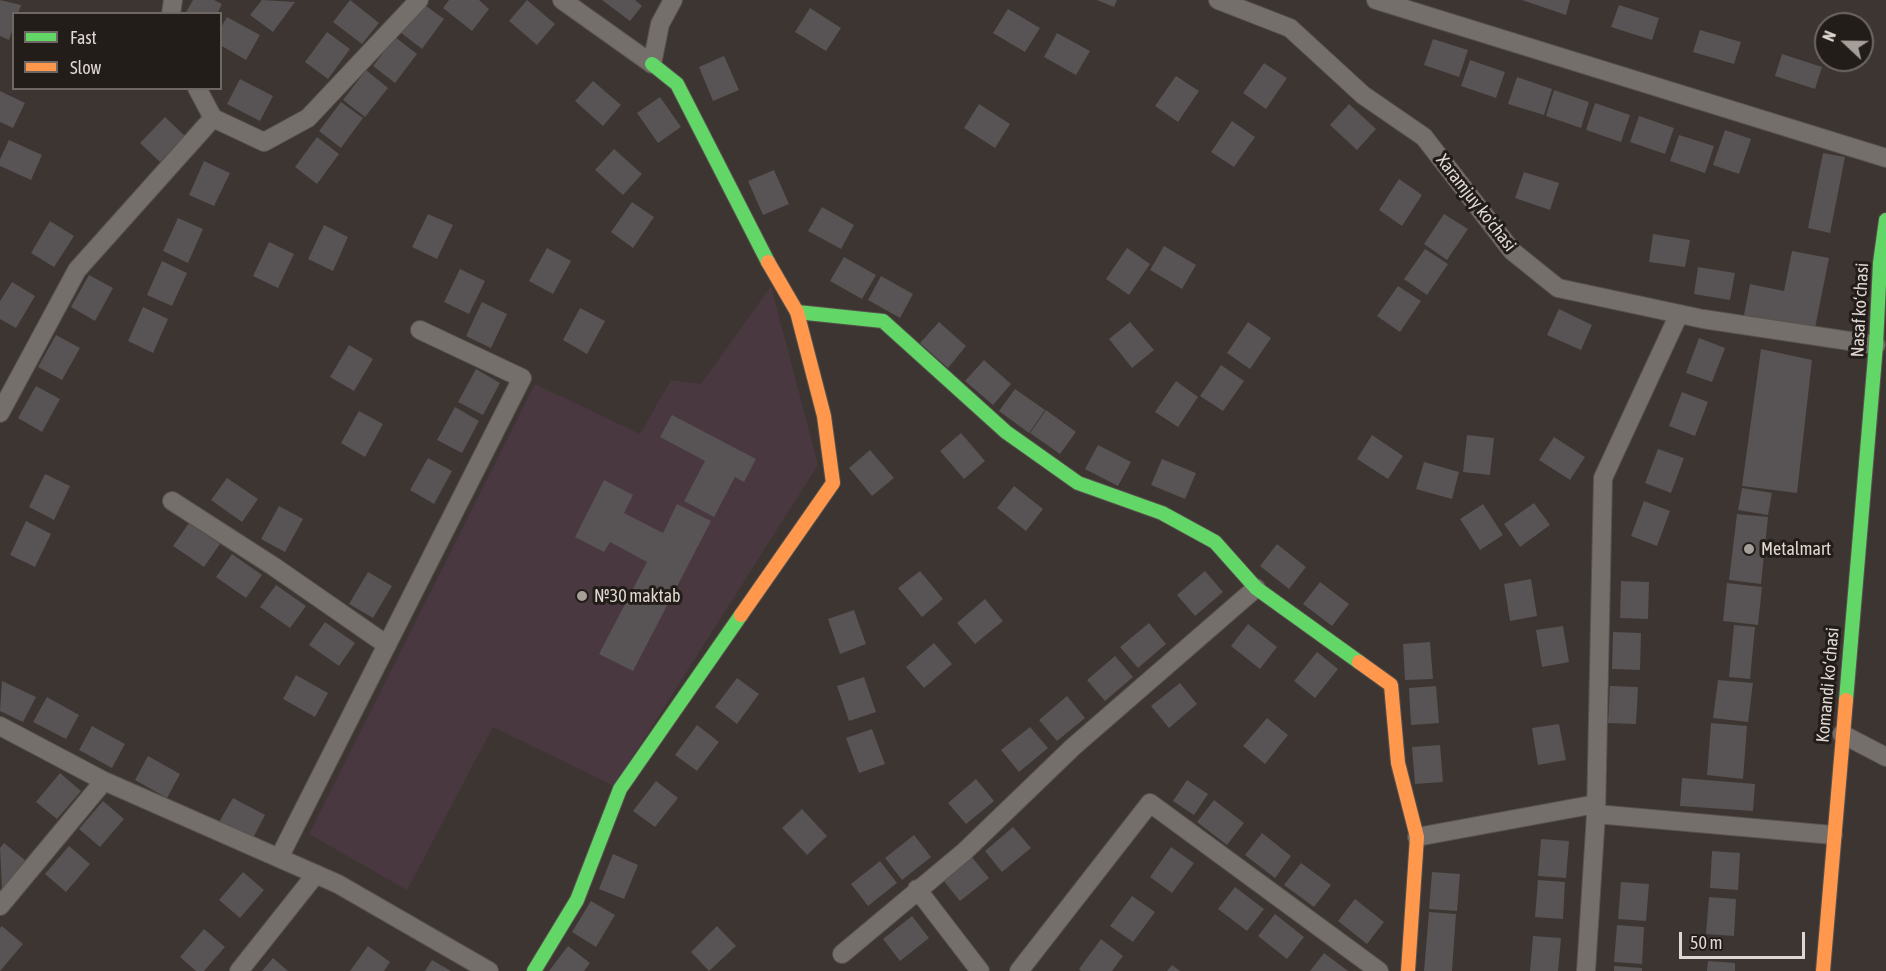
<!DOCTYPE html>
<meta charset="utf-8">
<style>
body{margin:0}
#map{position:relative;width:1886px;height:971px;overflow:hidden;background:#3c3531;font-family:"Asap Condensed",sans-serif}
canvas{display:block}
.legend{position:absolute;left:12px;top:12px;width:210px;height:78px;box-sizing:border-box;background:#231d19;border:2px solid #6e6763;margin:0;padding:8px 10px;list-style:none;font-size:18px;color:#dfd7d1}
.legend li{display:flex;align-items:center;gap:12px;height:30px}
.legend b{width:30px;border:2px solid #6e6763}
.north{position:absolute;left:1814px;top:12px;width:60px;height:60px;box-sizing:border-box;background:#231d19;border:2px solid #6e6763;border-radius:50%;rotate:292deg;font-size:16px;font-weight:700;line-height:24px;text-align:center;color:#dfd7d1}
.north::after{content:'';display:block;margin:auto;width:21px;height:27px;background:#a69e99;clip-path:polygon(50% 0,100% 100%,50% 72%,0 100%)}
.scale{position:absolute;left:1679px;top:932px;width:126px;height:27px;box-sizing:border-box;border:3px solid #dfd7d1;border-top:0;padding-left:8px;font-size:18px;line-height:21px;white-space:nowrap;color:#dfd7d1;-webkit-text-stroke:4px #231d19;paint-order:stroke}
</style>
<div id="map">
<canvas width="1886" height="971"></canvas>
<ul class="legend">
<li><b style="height:8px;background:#63d668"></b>Fast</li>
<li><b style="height:8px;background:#ff974d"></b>Slow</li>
</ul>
<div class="north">N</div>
<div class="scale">50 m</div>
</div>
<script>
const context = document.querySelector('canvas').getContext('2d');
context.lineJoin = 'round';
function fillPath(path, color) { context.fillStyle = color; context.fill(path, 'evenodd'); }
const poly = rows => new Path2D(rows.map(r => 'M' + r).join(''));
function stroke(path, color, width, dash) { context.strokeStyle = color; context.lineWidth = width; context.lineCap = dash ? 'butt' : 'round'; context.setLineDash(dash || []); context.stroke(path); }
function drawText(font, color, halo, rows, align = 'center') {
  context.font = font + ' "Asap Condensed",sans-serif'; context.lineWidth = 6; context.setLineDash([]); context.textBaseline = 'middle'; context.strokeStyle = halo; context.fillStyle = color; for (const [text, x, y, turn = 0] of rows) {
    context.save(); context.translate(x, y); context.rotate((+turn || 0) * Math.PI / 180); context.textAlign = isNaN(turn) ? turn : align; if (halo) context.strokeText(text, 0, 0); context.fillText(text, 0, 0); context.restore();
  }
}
fillPath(poly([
 [771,286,818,465,614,786,493,727,407,890,309,834,535,384,640,434,671,380,701,384]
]), '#4a3840');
fillPath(poly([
 [0,0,21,5,18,14,14,14,14,26,9,40,0,36],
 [193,0,214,0,222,4,217,14,185,14],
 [262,0,295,2,273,32,250,15],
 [350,0,379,23,362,44,333,22],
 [449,0,479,0,489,9,472,31,443,8],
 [527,0,555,24,537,45,509,21],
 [602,0,635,0,642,6,630,21],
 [1097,0,1117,0,1114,7],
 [1522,0,1570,0,1566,15],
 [422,3,444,19,422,49,400,32],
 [1619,5,1659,18,1652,40,1611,27],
 [810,8,841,28,826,51,795,32],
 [1008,9,1040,28,1025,52,993,33],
 [227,17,260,35,246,60,220,45,220,29],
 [1700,30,1741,42,1734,64,1693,52],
 [327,32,350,49,328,79,305,62],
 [1057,33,1090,51,1076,75,1044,57],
 [395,37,417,54,395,83,373,66],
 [1433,39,1468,50,1459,77,1424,65],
 [1782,54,1822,67,1815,89,1775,76],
 [724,56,739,90,713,101,699,67],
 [1470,60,1505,72,1496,98,1461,86],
 [1264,63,1287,78,1266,109,1243,93],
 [366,70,388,88,365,117,343,100],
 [1176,76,1199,91,1178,122,1155,106],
 [1517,77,1552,89,1544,115,1508,104],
 [240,79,273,96,260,121,227,104],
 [593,81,621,105,603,126,575,101],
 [1554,90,1589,102,1581,128,1546,116],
 [0,91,25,103,13,128,0,122],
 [660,97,681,127,658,143,637,113],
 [341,102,363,118,341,148,319,131],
 [1595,103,1630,115,1621,142,1586,130],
 [979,104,1010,124,995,148,964,128],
 [1349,104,1376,129,1357,150,1330,125],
 [1639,116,1674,128,1665,154,1630,142],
 [165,117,185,136,160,162,140,143],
 [1232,121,1255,137,1234,167,1211,152],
 [1725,130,1751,139,1739,174,1713,165],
 [1679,135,1714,146,1705,173,1670,161],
 [317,137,339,154,317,184,295,167],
 [9,140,42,155,31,180,0,166,0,159],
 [614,149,642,174,623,195,595,170],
 [1823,153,1845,157,1830,233,1808,228],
 [204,161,230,173,214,206,189,195],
 [774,170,789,204,763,215,748,181],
 [1524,172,1559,183,1550,210,1515,198],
 [1399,179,1422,195,1402,226,1379,210],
 [632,202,654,217,633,248,611,232],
 [822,207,854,225,841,249,808,231],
 [428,214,453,225,437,259,412,247],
 [1444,214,1468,229,1447,260,1424,244],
 [178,218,203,229,188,263,163,251],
 [50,221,74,236,54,267,31,253],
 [324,225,348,237,333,271,308,259],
 [1653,234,1690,240,1685,267,1649,262],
 [269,242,294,254,278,288,253,276],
 [1164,246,1196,265,1182,289,1150,270],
 [547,248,571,261,553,294,529,281],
 [1127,248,1150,264,1129,295,1106,279],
 [1425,249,1448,264,1427,295,1404,279],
 [1792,251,1829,258,1814,333,1743,320,1750,284,1784,291],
 [844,257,876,275,862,299,830,281],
 [162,261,187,273,172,306,147,295],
 [1698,267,1735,273,1730,300,1694,294],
 [460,269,485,281,469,314,444,302],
 [89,275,113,288,95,321,71,307],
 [881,276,913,294,900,318,868,300],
 [12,282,35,296,16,328,0,319,0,301],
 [1398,286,1421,301,1400,332,1377,316],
 [482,302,507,314,491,348,466,336],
 [143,307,168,319,153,353,128,341],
 [580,308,605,321,587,354,563,340],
 [1559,309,1592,325,1581,350,1547,335],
 [939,322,966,346,948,368,920,343],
 [1130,322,1154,350,1132,368,1109,339],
 [1248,322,1271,338,1250,369,1227,353],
 [56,335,80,348,62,380,38,367],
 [1699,338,1725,348,1712,382,1686,373],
 [349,345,373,359,354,391,330,377],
 [1761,349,1812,360,1797,493,1742,486],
 [984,360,1011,384,993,405,965,381],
 [1221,365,1244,381,1223,411,1200,396],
 [476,369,500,383,483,415,458,402],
 [1176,381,1198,397,1178,427,1155,412],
 [36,386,60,399,42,432,18,418],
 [1015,389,1045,410,1029,433,999,411],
 [1682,392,1708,402,1695,436,1669,426],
 [455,407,479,421,462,453,437,440],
 [1046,410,1076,432,1060,454,1030,433],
 [359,411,383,424,365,457,341,443],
 [672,415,756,459,744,482,735,477,714,517,684,501,705,461,660,437],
 [961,433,985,461,964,479,940,451],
 [1372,435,1403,456,1388,479,1357,459],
 [1467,435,1494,438,1490,475,1463,472],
 [1554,437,1585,457,1570,480,1539,460],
 [1098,445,1131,462,1118,486,1085,469],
 [1658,449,1684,458,1671,493,1645,483],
 [870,450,894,478,872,496,849,468],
 [428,458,452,471,434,504,410,490],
 [1162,459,1196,473,1185,499,1151,485],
 [1424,462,1459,472,1452,499,1416,489],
 [45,474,70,486,54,520,29,507],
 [227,478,258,499,242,522,211,500],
 [604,480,633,495,624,513,663,533,677,504,711,521,633,671,599,654,647,562,610,542,604,552,575,537],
 [1014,486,1043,509,1026,531,997,508],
 [1742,488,1772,493,1768,515,1738,510],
 [1644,501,1670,511,1657,546,1631,536],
 [1534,503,1550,525,1520,547,1504,524],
 [1483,504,1503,535,1480,550,1460,519],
 [279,506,303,519,285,552,261,539],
 [1737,514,1768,517,1761,584,1729,580],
 [26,521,51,534,35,567,10,555],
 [189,523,220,544,204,567,173,546],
 [1277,544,1306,567,1289,589,1260,566],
 [232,554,262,575,246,598,216,577],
 [920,571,943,599,922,617,898,588],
 [1205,571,1223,592,1195,616,1177,595],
 [368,572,392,586,373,618,349,604],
 [1531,579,1537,616,1510,621,1504,584],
 [1621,581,1649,582,1648,619,1620,618],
 [1320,582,1349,604,1332,626,1303,604],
 [1727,583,1762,587,1758,625,1723,621],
 [276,585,306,606,290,628,260,607],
 [985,599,1003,621,975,644,957,623],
 [854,610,866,644,840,654,828,619],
 [325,622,355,643,339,666,309,645],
 [1149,623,1166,644,1138,668,1120,647],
 [1248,624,1277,647,1260,669,1231,646],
 [1734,625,1755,627,1750,679,1729,677],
 [1563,626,1569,662,1542,667,1536,630],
 [1613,632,1641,633,1640,670,1612,669],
 [1430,642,1433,679,1405,680,1403,644],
 [934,643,952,664,924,688,906,667],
 [1317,652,1338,669,1315,698,1294,681],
 [1115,656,1133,677,1105,701,1087,680],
 [296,675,328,693,315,717,283,699],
 [864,677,876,712,849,721,837,686],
 [737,678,759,694,737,724,715,707],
 [1718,680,1753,683,1748,722,1713,718],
 [2,681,36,697,23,722,0,711],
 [1180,683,1197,704,1169,728,1151,706],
 [1436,686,1439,723,1411,725,1409,688],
 [1610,686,1638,687,1636,724,1608,723],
 [1067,696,1085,718,1057,741,1039,720],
 [47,697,79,715,66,739,33,722],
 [1267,718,1288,735,1265,764,1243,746],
 [1711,723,1747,726,1743,779,1707,775],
 [1559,724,1566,760,1538,765,1532,728],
 [697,725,719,742,697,771,675,755],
 [92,726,125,744,112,768,79,750],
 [1030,727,1048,748,1019,772,1001,750],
 [872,729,885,764,859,773,846,738],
 [1440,745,1443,782,1415,784,1412,747],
 [148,756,180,774,167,798,135,780],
 [60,773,81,791,57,819,36,802],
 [1682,778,1755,784,1753,811,1680,806],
 [976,779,994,801,966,824,948,803],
 [1187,780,1208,794,1194,815,1173,801],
 [656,781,678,798,655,827,633,811],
 [233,798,265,815,252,840,219,822],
 [1214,800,1244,823,1227,845,1197,822],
 [103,801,124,819,100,847,79,829],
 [802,809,827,836,807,855,782,828],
 [1013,827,1031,848,1002,872,985,851],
 [1262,833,1291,856,1275,878,1245,855],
 [914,835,931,857,902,880,885,858],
 [1541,839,1569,841,1566,878,1538,876],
 [4,843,26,861,2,889,0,848],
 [69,846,90,864,66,892,45,874],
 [1171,847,1194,863,1172,893,1150,877],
 [1712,851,1740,853,1738,890,1710,888],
 [613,854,638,865,624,899,599,889],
 [971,856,989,878,960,901,943,880],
 [880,861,897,883,868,906,851,884],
 [1301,863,1331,885,1314,907,1284,885],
 [243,872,264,890,240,918,219,900],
 [1432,872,1460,874,1457,911,1429,909],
 [1538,880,1565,882,1563,919,1535,917],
 [1621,882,1649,884,1646,921,1618,919],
 [1235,887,1264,909,1247,931,1218,909],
 [1132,896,1155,912,1133,942,1110,926],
 [1709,897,1736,899,1734,936,1706,934],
 [1355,899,1384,922,1367,944,1338,921],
 [591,901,615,915,596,947,572,932],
 [1429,912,1456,914,1452,971,1424,971],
 [1275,914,1304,937,1287,959,1258,936],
 [912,916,929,938,900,961,883,939],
 [1617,925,1644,927,1642,964,1614,962],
 [2,926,23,944,0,971,0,928],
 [717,926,736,946,709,971,691,952],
 [204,929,225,947,204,971,196,971,180,957],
 [1533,936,1561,938,1558,971,1530,971],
 [1101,939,1123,956,1112,971,1081,971,1079,969],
 [368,946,390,962,384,971,350,971],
 [568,946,590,963,584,971,549,971],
 [1324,953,1348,971,1310,971],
 [273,958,288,971,262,971],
 [432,960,451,971,425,971],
 [1708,961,1735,963,1735,971,1707,971],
 [1172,965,1180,971,1167,971],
 [1614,966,1642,968,1642,971,1614,971]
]), '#585354');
const street = poly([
 [562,0,652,64,660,24,673,0],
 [1218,0,1290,28,1363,95,1424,137,1512,251,1558,288,1703,319,1876,345],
 [1376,0,1886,158],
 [171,14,173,0],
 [197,88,213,118,264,142,308,118,419,0],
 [0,413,77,270,213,118],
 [172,501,273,566,387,645],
 [0,726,104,781,338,884,489,971],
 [1842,734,1886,757],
 [1596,814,1833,835],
 [1417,837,1596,804],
 [279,858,522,378,420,330],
 [917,889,980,971],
 [0,906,104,781],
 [842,954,964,852,1073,747,1256,588],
 [239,971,316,874],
 [1019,971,1150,803,1379,971],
 [1586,971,1596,814,1603,478,1679,314]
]);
const fast = poly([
 [652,64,677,84,768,262],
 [797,312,883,321,1006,432,1078,483,1162,513,1215,542,1256,588,1359,662],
 [1846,700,1876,345,1880,263,1886,220],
 [534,971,577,900,620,789,741,615]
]);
const slow = poly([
 [741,615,833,483,824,416,797,312,768,262],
 [1359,662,1391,685,1398,763,1417,837,1408,971],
 [1823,971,1846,700]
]);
stroke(street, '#58524e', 20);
stroke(fast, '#58524e', 16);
stroke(slow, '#58524e', 16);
stroke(street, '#756f6b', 18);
stroke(fast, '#63d668', 14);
stroke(slow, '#ff974d', 14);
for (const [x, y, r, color] of [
 [1749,549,6,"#a69e99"],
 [582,596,6,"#a69e99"]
]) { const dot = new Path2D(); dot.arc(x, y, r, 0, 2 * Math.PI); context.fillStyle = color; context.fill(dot); stroke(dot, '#231d19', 2); }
drawText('18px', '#dfd7d1', '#231d19', [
 ["Xaramjuy ko'chasi",1476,203,52],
 ["Nasaf ko‘chasi",1860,310,-87],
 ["Komandi ko‘chasi",1828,685,-85]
]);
drawText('18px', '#dfd7d1', '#231d19', [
 ["Metalmart",1761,549],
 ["№30 maktab",594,596]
], 'left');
</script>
